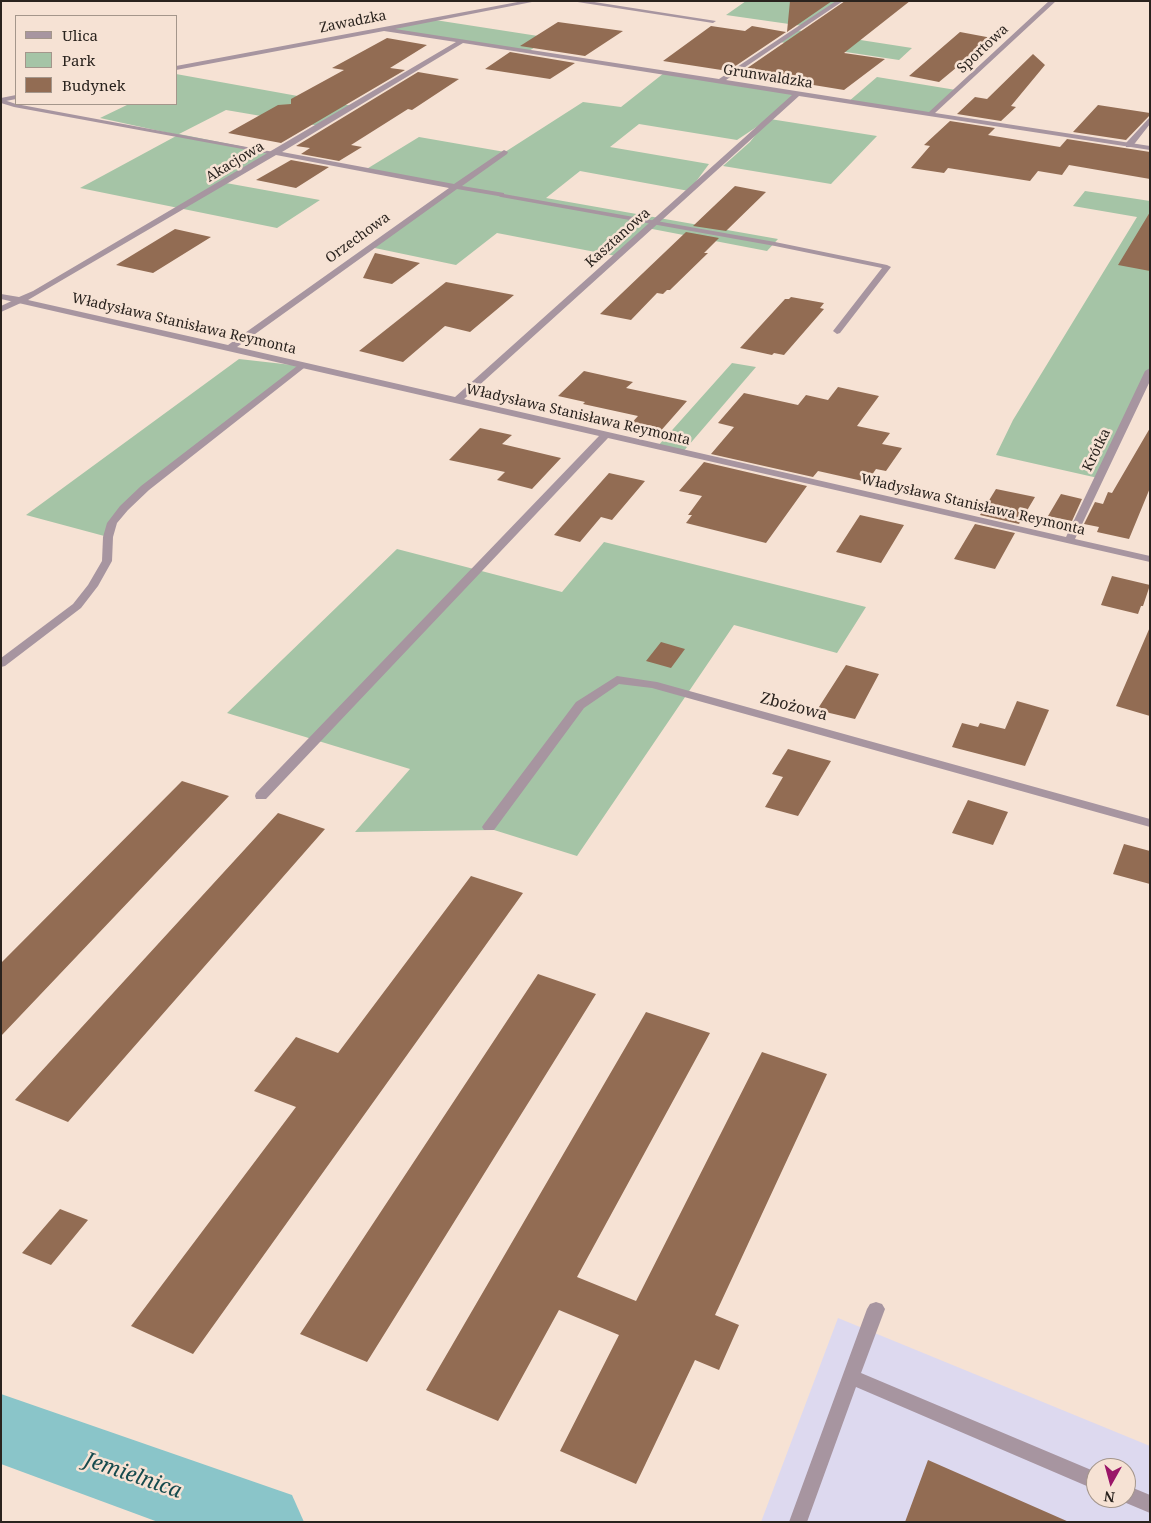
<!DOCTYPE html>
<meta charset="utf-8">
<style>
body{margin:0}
#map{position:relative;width:1151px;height:1523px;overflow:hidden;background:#f6e2d4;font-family:"Noto Serif",serif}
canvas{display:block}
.frame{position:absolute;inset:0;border:2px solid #2a231e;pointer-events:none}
.legend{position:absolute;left:15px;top:15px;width:162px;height:90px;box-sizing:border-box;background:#f6e2d4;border:1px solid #a4968b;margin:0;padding:6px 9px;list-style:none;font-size:15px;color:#2a231e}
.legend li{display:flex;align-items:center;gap:10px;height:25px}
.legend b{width:25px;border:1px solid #a4968b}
.north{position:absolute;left:1086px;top:1458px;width:50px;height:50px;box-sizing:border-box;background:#f6e2d4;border:1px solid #a4968b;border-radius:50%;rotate:187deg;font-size:14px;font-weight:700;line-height:20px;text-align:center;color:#2a231e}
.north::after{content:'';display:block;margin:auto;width:18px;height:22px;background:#9a1568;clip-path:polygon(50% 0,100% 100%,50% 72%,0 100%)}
</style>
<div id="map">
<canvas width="1151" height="1523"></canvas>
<div class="frame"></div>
<ul class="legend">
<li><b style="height:6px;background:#a795a0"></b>Ulica</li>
<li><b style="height:14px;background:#a5c4a6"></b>Park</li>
<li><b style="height:14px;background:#926c53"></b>Budynek</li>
</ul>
<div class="north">N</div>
</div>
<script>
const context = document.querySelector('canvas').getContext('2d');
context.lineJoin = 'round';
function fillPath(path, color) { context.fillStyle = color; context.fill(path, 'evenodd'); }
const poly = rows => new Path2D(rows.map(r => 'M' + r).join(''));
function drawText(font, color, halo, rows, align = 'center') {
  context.font = font + ' "Noto Serif",serif'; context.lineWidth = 5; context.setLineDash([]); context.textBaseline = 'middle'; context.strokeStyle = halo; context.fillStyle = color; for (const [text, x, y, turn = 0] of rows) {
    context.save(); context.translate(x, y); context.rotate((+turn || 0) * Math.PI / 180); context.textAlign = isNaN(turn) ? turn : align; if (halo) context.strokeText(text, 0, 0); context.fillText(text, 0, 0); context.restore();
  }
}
fillPath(poly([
 [838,1318,1150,1446,1150,1522,761,1522],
 [1096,1468,1126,1468,1126,1498,1096,1498]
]), '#ddd9ef');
fillPath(poly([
 [746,1,840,1,803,26,726,15],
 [435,20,551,38,527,52,383,29],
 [796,30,912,48,899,60,779,42],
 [664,73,797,94,770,119,877,136,831,184,723,166,750,142,767,120,737,140,639,124,610,147,709,164,689,191,580,171,546,198,778,239,767,251,647,228,616,256,497,233,456,265,370,247,452,188,365,170,419,137,505,152,583,102,621,107],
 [176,74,353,106,320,126,226,110,179,134,275,153,226,183,320,200,277,228,80,188,178,135,100,118,129,104,176,104],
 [877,77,956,90,930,114,848,102],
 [1085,191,1150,201,1150,371,1098,478,996,455,1013,420,1137,217,1073,206],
 [239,359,301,366,124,508,108,537,26,515],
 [732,363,756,367,682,453,657,447],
 [604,542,866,607,837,653,734,625,577,856,494,830,355,832,410,769,227,713,397,549,562,592]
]), '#a5c4a6');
fillPath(poly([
 [1,1394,292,1495,304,1522,158,1522,1,1464,1,1394]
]), '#8ac5c9');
fillPath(poly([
 [790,1,832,1,787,32],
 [845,1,910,1,844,53,885,59,844,90,740,73],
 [558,22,623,31,585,56,520,46],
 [711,26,745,31,752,26,786,32,728,71,663,61],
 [960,32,992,38,939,82,909,76],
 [387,38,427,45,390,68,405,70,281,143,228,133,278,105,291,104,291,99,344,70,332,68],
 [510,52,575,63,550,79,485,69],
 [1033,54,1045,65,1011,106,1016,107,1001,121,957,114,975,97,987,99],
 [418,72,459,79,412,110,408,109,351,145,362,147,339,161,301,154,310,148,296,146],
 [1098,105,1150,113,1150,115,1126,140,1073,132],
 [950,121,995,128,988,135,1060,147,1067,139,1150,152,1150,179,1069,165,1062,175,1038,171,1030,181,948,168,944,173,911,168,930,146,924,145],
 [291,160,329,167,296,188,256,180],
 [735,186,766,192,726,231,693,226],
 [1150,212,1150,271,1118,265],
 [175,229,211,237,153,273,116,265],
 [686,232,719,238,704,253,708,253,670,290,667,290,663,294,657,293,631,320,600,314],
 [375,253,420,263,392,284,363,278],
 [446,282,514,295,470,332,445,326,403,362,359,351],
 [791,297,824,303,820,308,824,309,784,355,774,353,772,355,740,348,785,299,789,299],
 [584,371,633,382,626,388,687,401,658,434,628,427,638,416,583,404,585,402,558,396],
 [838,387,879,396,857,426,890,433,882,444,902,448,886,471,876,469,867,482,818,471,813,477,711,454,734,427,718,423,744,393,798,405,806,395,828,400],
 [480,428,512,435,502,444,561,458,532,489,497,480,505,472,449,460],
 [1150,428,1150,488,1129,539,1097,532,1099,527,1084,524,1095,502,1103,504,1108,492,1112,493],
 [704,462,807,486,766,543,686,523,692,515,688,515,702,496,679,491],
 [609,473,645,481,612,520,601,517,580,542,554,535],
 [996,489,1035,497,1019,524,980,515],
 [1061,494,1082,499,1072,521,1048,516],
 [860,515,904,525,881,563,836,552],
 [975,524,1015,533,995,569,954,559],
 [1112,576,1150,585,1143,606,1141,606,1138,614,1101,605],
 [1150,627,1150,716,1116,706],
 [661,642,685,649,671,668,646,661],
 [846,665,879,674,855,719,817,710],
 [1017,701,1049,710,1025,766,952,747,962,723,978,727,980,723,1005,729],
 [788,749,831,761,798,816,765,807,783,777,772,774],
 [182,781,229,796,1,1036,1,963],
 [968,800,1008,812,993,845,952,833],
 [278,813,325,829,68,1122,15,1100],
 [1124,844,1150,851,1150,884,1113,874],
 [471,876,523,893,193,1354,131,1326,296,1107,254,1091,296,1037,338,1053],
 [538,974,596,994,367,1362,300,1334],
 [646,1012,710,1033,577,1277,636,1301,762,1052,827,1074,715,1315,739,1325,719,1370,695,1360,636,1484,560,1451,619,1335,559,1310,498,1421,426,1390],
 [60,1209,88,1220,51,1265,22,1253],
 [928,1460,1069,1522,905,1522]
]), '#926c53');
fillPath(poly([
 [1,99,16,104,279,153,275,155,14,107,1,103,1,99],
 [1150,117,1150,124,1132,147,1126,147,1126,143,1150,117],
 [498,193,775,242,887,265,891,267,840,333,837,334,833,331,882,268,775,246,501,197,497,195,498,193],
 [20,297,24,300,23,302,1,312,1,306,20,297],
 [301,363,304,364,304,368,149,490,128,510,117,523,113,537,112,561,98,586,81,608,5,666,1,667,1,658,73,604,88,585,102,561,103,537,107,523,120,506,141,486,301,363],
 [876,1302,882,1304,885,1309,861,1373,1096,1472,1096,1490,856,1387,807,1522,789,1522,867,1309,870,1304,876,1302],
 [1126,1485,1150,1495,1150,1513,1119,1500,1118,1498,1126,1498,1126,1485]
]), '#a795a0');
fillPath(poly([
 [523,1,537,1,395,29,719,79,836,1,843,1,726,80,929,112,1049,1,1056,1,935,113,1150,146,1150,150,799,96,464,399,1066,537,1145,371,1150,368,1150,381,1075,539,1150,556,1150,562,608,438,266,799,256,799,255,796,256,793,599,436,1,299,1,294,19,297,33,291,456,42,384,31,176,70,176,66,523,1],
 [463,43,792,95,455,397,237,347,457,189,504,197,504,193,462,186,507,154,508,152,504,150,454,184,282,152,463,43],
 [276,155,449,188,228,345,28,300,276,155],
 [571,1,588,1,716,21,713,23,571,1],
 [16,95,16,99,1,102,1,98,16,95],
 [617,676,657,682,1150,819,1150,827,652,688,619,684,584,708,494,830,484,830,482,827,484,824,576,702,617,676]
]), '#a795a0');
drawText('14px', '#2a231e', '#f6e2d4', [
 ["Zawadzka",353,22,-11],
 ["Sportowa",983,49,-43],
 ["Grunwaldzka",768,77,9],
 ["Akacjowa",235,162,-31],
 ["Orzechowa",358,238,-36],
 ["Kasztanowa",618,238,-42],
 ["Władysława Stanisława Reymonta",184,324,13],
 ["Władysława Stanisława Reymonta",578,415,13],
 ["Krótka",1097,450,-64],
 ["Władysława Stanisława Reymonta",973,505,13]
]);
drawText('16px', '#2a231e', '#f6e2d4', [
 ["Zbożowa",794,707,15]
]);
drawText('italic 21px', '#154a4d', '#f6e2d4', [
 ["Jemielnica",133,1476,19]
]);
</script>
